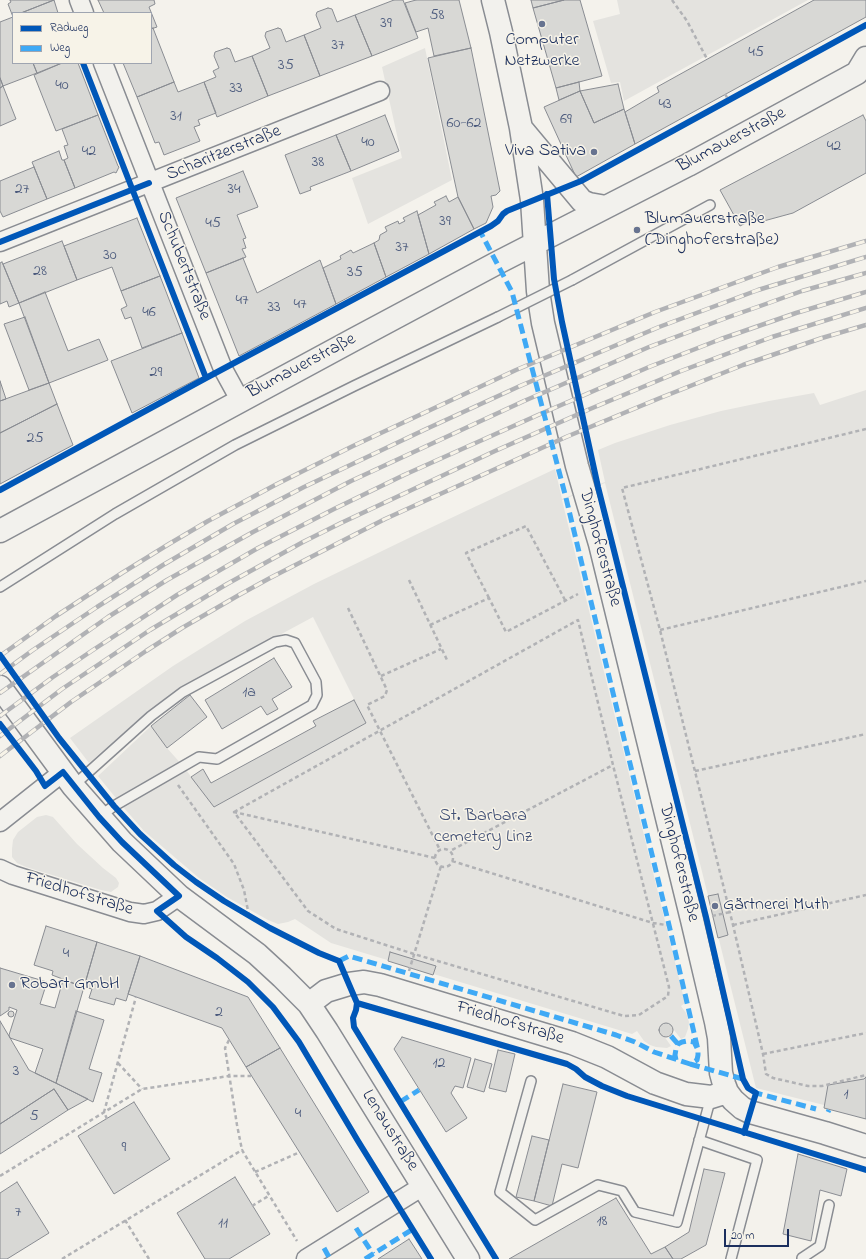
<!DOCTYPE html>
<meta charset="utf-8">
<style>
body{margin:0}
#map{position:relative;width:866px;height:1259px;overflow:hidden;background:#f4f2ec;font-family:"Indie Flower",sans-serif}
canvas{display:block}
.legend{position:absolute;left:12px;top:12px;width:140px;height:52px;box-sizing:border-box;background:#f7f3e8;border:1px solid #9fa5b1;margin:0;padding:5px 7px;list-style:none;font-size:12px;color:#1b2f5e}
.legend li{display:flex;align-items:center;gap:8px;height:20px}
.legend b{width:20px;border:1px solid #9fa5b1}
.scale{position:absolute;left:724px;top:1229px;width:65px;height:18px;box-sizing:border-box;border:2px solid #1b2f5e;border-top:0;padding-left:5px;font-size:12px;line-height:14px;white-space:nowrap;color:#1b2f5e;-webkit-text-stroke:3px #f7f3e8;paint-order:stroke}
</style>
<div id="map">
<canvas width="866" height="1259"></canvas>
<ul class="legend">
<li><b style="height:5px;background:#0057b8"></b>Radweg</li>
<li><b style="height:5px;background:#3fa9f5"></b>Weg</li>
</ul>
<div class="scale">20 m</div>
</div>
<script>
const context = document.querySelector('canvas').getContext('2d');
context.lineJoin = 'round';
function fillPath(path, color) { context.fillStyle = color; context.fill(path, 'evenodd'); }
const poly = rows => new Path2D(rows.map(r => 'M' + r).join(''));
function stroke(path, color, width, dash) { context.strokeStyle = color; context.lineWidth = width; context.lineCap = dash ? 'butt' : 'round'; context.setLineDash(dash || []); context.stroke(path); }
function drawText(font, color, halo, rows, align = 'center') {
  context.font = font + ' "Indie Flower",sans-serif'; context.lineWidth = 3; context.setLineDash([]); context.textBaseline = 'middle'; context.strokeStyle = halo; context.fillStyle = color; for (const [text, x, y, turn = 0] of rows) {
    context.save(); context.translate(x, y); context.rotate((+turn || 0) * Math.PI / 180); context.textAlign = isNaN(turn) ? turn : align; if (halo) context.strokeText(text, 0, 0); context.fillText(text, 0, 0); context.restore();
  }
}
fillPath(poly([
 [617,0,808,0,624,101,620,82,611,83,593,21,620,14],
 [425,48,452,180,368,224,352,178,402,158,382,67],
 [866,390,866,1119,824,1108,824,1105,756,1088,605,483,562,500,685,1003,681,1006,686,1013,689,1022,688,1029,685,1037,681,1039,674,1030,664,1036,671,1046,667,1048,656,1047,650,1045,644,1041,637,1031,632,1034,331,943,295,919,288,922,278,924,268,920,227,897,199,878,144,831,124,808,98,776,151,726,167,748,183,766,214,807,366,723,313,617,183,687,145,714,89,763,70,738,173,666,245,621,314,584,413,536,555,469,562,499,605,482,598,450,615,443,670,425,721,411,769,401,814,393,820,405],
 [46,815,53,817,77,844,103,868,116,878,119,883,118,887,111,892,101,890,26,867,17,863,12,857,12,849,13,840,18,832,37,817]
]), '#e4e3df');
const building = poly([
 [10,0,54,0,21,13,13,13,13,17,8,4,11,2,10,0],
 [54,0,58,13,21,13,54,0],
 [98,0,154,0,155,4,149,7,157,27,151,29,151,13,104,13,98,0],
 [394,0,403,0,418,38,372,56,355,15,394,0],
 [416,0,459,0,471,48,434,56,428,28,416,32,405,3,416,0],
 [531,0,564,0,533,8,531,0],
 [564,0,580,0,602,76,556,88,533,8,564,0],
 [814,0,866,0,866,17,635,144,625,112,659,92,657,87,814,0],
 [328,8,332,9,337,22,355,15,372,56,320,76,304,35,321,28,316,15,317,12,328,8],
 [13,17,13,63,33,63,37,73,3,86,0,78,0,22,13,17],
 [153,28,174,82,137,97,123,63,151,63,151,29,153,28],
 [278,28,281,29,286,42,304,35,320,76,268,96,252,56,270,48,265,36,266,32,278,28],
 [227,48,230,49,235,62,252,56,268,96,217,117,204,82,216,77,213,71,219,68,214,56,215,52,227,48],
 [471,48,500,191,496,195,491,196,493,207,486,223,474,229,458,197,428,58,471,48],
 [33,63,62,63,37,73,33,63],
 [62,63,78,63,98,115,56,131,34,75,62,63],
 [0,78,3,86,0,88,0,78],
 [174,82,178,92,204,82,216,113,198,120,200,125,194,127,200,141,164,155,159,142,155,143,137,97,174,82],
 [579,82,580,91,559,100,556,88,579,82],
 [618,84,624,109,594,123,580,91,618,84],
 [3,86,16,119,0,126,0,88,3,86],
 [580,91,594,123,624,109,635,144,576,177,544,107,580,91],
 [98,115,118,166,119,167,116,173,114,172,75,188,64,160,68,158,64,146,68,145,62,129,98,115],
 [385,115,399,151,351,171,336,135,385,115],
 [863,115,866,121,866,173,793,213,760,222,757,217,740,226,720,190,863,115],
 [336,135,351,171,310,187,311,190,300,194,285,155,336,135],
 [59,151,62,160,64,160,75,188,47,199,32,162,59,151],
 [34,167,47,199,3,217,0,211,0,181,34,167],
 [243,171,258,207,237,215,246,238,243,239,246,248,242,249,246,257,206,273,176,198,243,171],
 [446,196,449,202,458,197,474,229,429,254,418,215,436,205,434,202,446,196],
 [417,211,429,254,386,277,374,243,379,240,380,235,387,231,385,227,398,221,399,224,405,221,403,218,417,211],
 [137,218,160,276,121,291,112,267,77,280,64,246,137,218],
 [62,241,77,280,19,303,3,264,62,241],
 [374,243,386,277,336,304,323,268,341,259,340,256,351,250,353,253,374,243],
 [243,258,257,293,320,260,336,304,239,356,206,273,243,258],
 [2,262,19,303,9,307,7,301,0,304,0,263,2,262],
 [160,276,182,333,142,348,131,317,125,319,121,309,127,306,121,291,160,276],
 [45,292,68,351,99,339,108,360,49,383,19,303,45,292],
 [25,317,49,383,29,390,4,324,25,317],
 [182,333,199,378,132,413,111,361,182,333],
 [0,381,6,399,0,401,0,381],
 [49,383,57,404,0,433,0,401,49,383],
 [57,404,73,445,0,484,0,433,57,404],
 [274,658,292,687,272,699,278,709,267,715,261,706,222,729,205,700,274,658],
 [190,695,207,717,167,748,151,726,190,695],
 [354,700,366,723,214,807,191,777,203,769,211,783,316,726,313,721,354,700],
 [718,894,728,935,718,938,708,896,718,894],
 [46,926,97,942,84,987,52,975,53,971,34,965,46,926],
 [97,942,140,956,126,1001,116,998,114,1005,89,998,92,989,84,987,97,942],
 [390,952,436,966,433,975,388,961,390,952],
 [140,956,248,997,280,1048,246,1067,222,1028,128,994,140,956],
 [0,968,47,982,40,1004,55,1008,63,980,84,987,56,1083,35,1073,43,1049,10,1038,9,1035,17,1010,9,1007,9,1010,0,1016,0,968],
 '8 1014a3 3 0 1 1 6 0a3 3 0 1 1-6 0Z',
 [76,1011,104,1020,89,1069,102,1073,93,1102,56,1083,76,1011],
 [0,1021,29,1070,88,1099,68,1110,54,1089,0,1124,0,1021],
 '659 1030a7 7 0 1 1 14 0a7 7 0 1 1-14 0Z',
 [402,1037,471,1058,463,1088,455,1086,451,1093,467,1118,446,1132,394,1049,402,1037],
 [280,1048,369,1192,337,1212,246,1067,280,1048],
 [498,1050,515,1054,506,1092,489,1088,498,1050],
 [475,1059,492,1064,484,1092,467,1087,475,1059],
 [866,1077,866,1119,824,1108,828,1085,864,1079,866,1077],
 [563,1084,597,1092,578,1168,562,1164,552,1206,534,1201,563,1084],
 [54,1089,68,1110,0,1154,0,1124,54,1089],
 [134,1102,170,1159,114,1194,78,1136,134,1102],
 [532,1136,549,1140,534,1201,516,1197,532,1136],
 [798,1154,847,1169,841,1196,820,1190,811,1241,783,1234,798,1154],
 [704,1169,725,1173,706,1245,681,1259,673,1259,665,1247,689,1232,704,1169],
 [235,1177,270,1234,229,1259,205,1259,177,1213,235,1177],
 [17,1182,49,1233,7,1259,0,1259,0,1193,17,1182],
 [616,1198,651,1254,665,1247,673,1259,509,1259,616,1198],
 [409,1239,422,1259,378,1259,409,1239]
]);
fillPath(building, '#d8d8d5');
stroke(building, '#898c92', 1);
const service = poly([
 [572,280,710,205],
 [0,587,115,514,235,445,354,386,498,317],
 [73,786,151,716,183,692,275,642,286,640,295,643,316,682,317,695,312,705,217,759,199,757,114,806,100,816],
 [531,1081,500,1192,535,1220,598,1185,622,1191,635,1212,677,1222,711,1097],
 [699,1140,757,1160,731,1259],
 [803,1259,802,1258,820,1246,829,1205]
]);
const minor = poly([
 [79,0,84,13],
 [103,63,223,369,240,400],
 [0,242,380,91],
 [0,822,63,772],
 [0,869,13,875,130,912,144,914,157,911,179,896],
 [306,1259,423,1186]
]);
const secondary = poly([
 [493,0,501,32,521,128,532,200,538,291,543,323,577,466,600,544,692,920,716,1022,719,1038,721,1073,724,1084,727,1092,733,1100,742,1108,750,1112,825,1133,866,1146],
 [521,128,582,201,589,204,606,207],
 [0,531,353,340,497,263,688,165,857,73,866,58],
 [0,687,73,786,122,842,179,896,257,954,282,977,309,1004,327,1031,468,1259],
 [309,1004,326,991,349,984,364,982,380,985,572,1043,607,1057,655,1083,686,1094,711,1097,727,1092]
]);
stroke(service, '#898c92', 12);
stroke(minor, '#898c92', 21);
stroke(secondary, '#898c92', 25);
stroke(poly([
 [672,0,687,21,707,59],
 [725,94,729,101],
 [866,429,622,488,660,630,733,925,763,1054,766,1074,773,1078,808,1086,822,1086,866,1075],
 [409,580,448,662],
 [489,598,466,553,526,526,565,600],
 [348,608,387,690,385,696,367,705,440,850],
 [430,625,489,598,506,632,578,594],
 [660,630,866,581],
 [381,676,441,649],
 [695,771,866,734],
 [178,785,234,864,244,890,249,916],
 [234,812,578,620,613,765,450,851],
 '435 858a9 9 0 1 1 18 0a9 9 0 1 1-18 0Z',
 [435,858,234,812,308,911,336,929,414,954,624,1016,639,1015,668,996,669,987,613,765],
 [452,861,653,923,666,925,670,925],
 [712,916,730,912],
 [733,925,866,895],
 [409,971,441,866],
 [229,1040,225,1048,237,1125,242,1150],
 [763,1054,866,1033],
 [118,1063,142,1089],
 [107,1119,104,1112,136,997],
 [255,1172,300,1152],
 [0,1176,142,1089,229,1076,251,1076],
 [252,1206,270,1195],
 [125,1220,149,1259],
 [62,1259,242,1150,297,1241]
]), '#b1b2b5', 2.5, [4, 3]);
stroke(service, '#f2f1ed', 9);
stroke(minor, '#f2f1ed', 18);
stroke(secondary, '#f2f1ed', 22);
const rail = poly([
 [0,656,56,616,122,573,169,544,208,521,277,484,353,446,516,370,655,312,778,267,866,241],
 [0,674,33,650,97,607,163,565,233,524,304,487,424,430,520,386,659,327,758,290,866,257],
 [0,693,108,617,167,580,253,532,351,481,524,401,649,347,726,318,763,305,802,291,866,273],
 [0,716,53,677,93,650,177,595,258,548,334,509,404,475,538,415,649,367,721,339,796,313,866,292],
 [0,736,62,689,150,630,227,584,303,542,341,523,495,451,590,409,681,371,772,337,866,308],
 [0,756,71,702,146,651,182,628,239,595,270,578,385,519,566,437,660,398,743,365,822,338,866,325]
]);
stroke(rail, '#b1b2b5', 4.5);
stroke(rail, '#f7f3e8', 3, [9]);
const serviceBridge = poly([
 [498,317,572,280]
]);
stroke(serviceBridge, '#898c92', 12, []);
stroke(serviceBridge, '#f2f1ed', 9);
stroke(poly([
 [339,961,349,956,616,1035,635,1042,654,1052,690,1064,697,1060,698,1055,698,1050,669,925,566,498,512,292,480,231],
 [671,1036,678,1044],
 [676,1060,675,1055,676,1049,678,1044,682,1042,687,1041,694,1042,697,1048],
 [690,1064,743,1079],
 [753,1091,756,1093,816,1109],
 [400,1102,419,1090],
 [828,1112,829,1110],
 [356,1228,373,1254],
 [324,1248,330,1259],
 [365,1259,413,1229]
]), '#3fa9f5', 5, [10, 5]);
stroke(poly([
 [83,63,206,378],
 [547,194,554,279,562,322,598,487,706,917,743,1079,748,1088,756,1093,744,1133],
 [0,242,149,183],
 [0,490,206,378,491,226,498,221,503,214,507,211,581,181,866,25],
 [0,655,59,738,114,806,140,834,174,865,196,882,224,901,270,928,319,953,339,961,357,1003,356,1010,353,1018,354,1027,496,1259],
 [0,724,36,771,45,786,63,772,99,817,122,842,179,896,157,911,186,937,217,958,248,982,273,1007,299,1042,358,1141,431,1259],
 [357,1003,567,1064,576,1069,585,1077,602,1086,627,1096,866,1170]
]), '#0057b8', 6);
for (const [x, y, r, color] of [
 [542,24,4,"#677390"],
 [594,152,4,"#677390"],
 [637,230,4,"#677390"],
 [715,906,4,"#677390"],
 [12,985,4,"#677390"]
]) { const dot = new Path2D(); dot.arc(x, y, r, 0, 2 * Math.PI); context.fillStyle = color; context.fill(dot); stroke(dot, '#f7f3e8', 1.5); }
drawText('16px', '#4a597c', null, [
 ["58",437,16],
 ["39",386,24],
 ["37",338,46],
 ["45",756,53],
 ["35",286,66],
 ["40",62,86],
 ["33",236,89],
 ["43",665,105],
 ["31",176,117],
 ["69",566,120],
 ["60-62",464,124],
 ["40",368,143],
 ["42",834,147],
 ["42",89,152],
 ["38",318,163],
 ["27",22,190],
 ["34",234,190],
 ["39",445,222],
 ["45",213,224],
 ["37",402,248],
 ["30",110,256],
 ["28",40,272],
 ["35",355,273],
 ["47",242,301],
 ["47",300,305],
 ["33",274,308],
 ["46",149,313],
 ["29",156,373],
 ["25",35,439],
 ["1a",249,693],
 ["4",66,954],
 ["2",219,1013],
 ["12",439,1064],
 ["3",16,1072],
 ["1",846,1095],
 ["4",298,1114],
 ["5",34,1117],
 ["9",124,1148],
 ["7",18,1213],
 ["18",602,1222],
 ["11",223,1224]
]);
drawText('18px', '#1b2f5e', '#f7f3e8', [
 ["Computer",542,41,"center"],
 ["Netzwerke",542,62,"center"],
 ["Viva Sativa",586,152,"right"],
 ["Blumauerstraße",645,220],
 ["(Dinghoferstraße)",645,241],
 ["Gärtnerei Muth",723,906],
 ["Robart GmbH",20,985]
], 'left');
drawText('18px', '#1b2f5e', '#f7f3e8', [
 ["Blumauerstraße",732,141,-28],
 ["Scharitzerstraße",224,154,-22],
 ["Schubertstraße",183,266,68],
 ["Blumauerstraße",302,367,-28],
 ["Dinghoferstraße",599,548,75],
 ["Dinghoferstraße",678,863,76],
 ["Friedhofstraße",79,895,17],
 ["Friedhofstraße",510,1024,17],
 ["Lenaustraße",389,1131,58]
]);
drawText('18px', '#415076', '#f7f3e8', [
 ["St. Barbara",483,817],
 ["cemetery Linz",483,838]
]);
</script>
